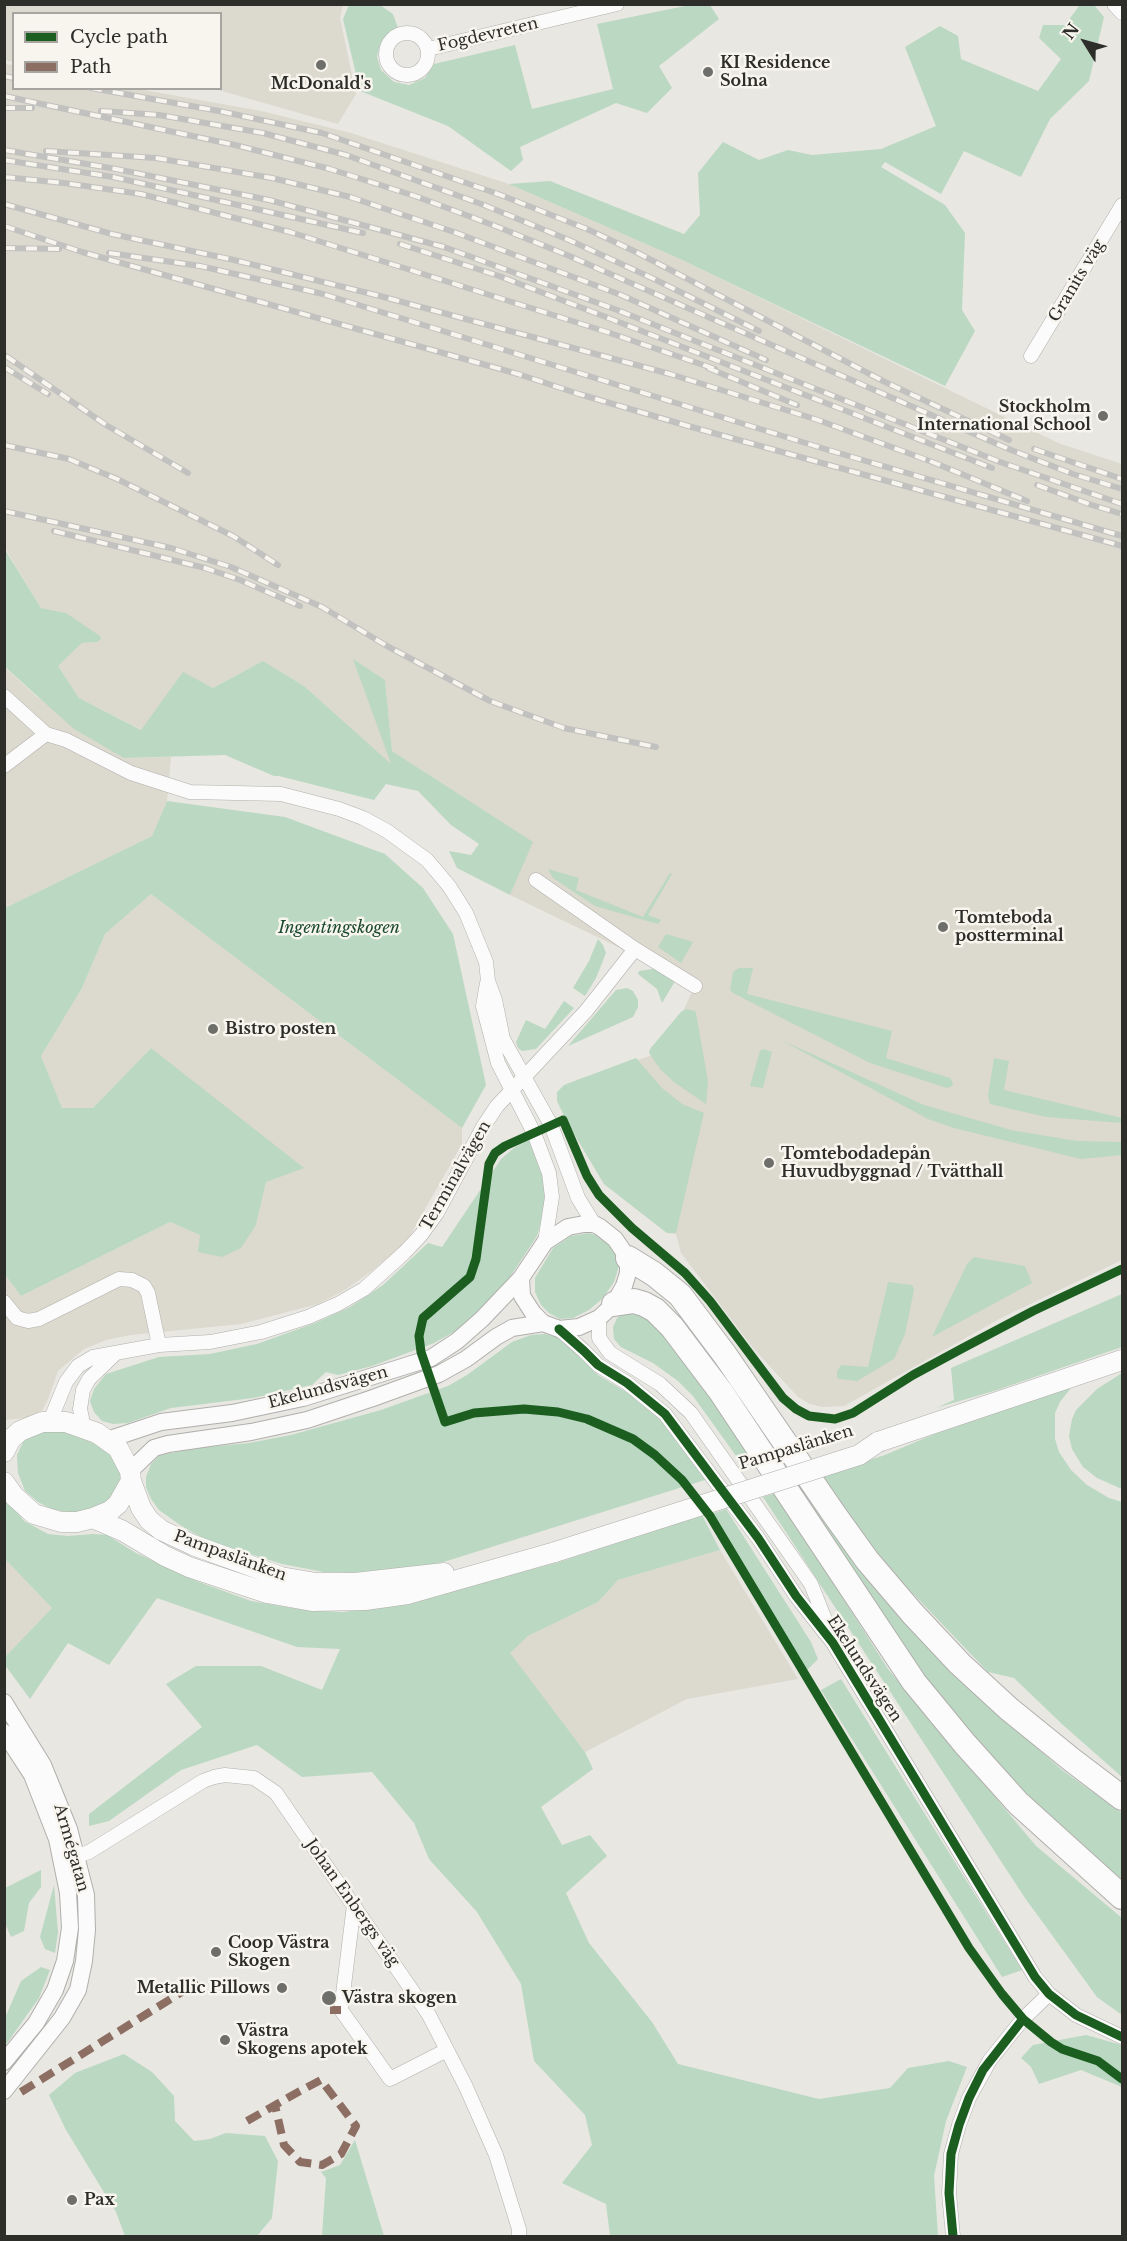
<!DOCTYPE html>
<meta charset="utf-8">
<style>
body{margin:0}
#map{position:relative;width:1127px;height:2241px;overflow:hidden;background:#e8e7e2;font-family:"Libre Baskerville",serif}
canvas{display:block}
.frame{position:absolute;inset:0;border:6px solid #2d2d2a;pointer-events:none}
.legend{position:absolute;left:12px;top:12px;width:210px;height:78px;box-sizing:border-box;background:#f7f5ed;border:2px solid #a6a59f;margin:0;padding:8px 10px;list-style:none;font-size:18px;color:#2d2d2a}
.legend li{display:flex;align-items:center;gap:12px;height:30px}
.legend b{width:30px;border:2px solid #a6a59f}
.north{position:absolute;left:1055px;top:12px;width:60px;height:60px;-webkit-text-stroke:4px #f7f5ed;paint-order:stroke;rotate:307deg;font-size:16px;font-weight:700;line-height:24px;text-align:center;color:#2d2d2a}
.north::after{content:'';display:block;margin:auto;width:21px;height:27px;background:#2d2d2a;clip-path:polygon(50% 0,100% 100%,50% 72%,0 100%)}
</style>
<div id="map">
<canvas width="1127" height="2241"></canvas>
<div class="frame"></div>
<ul class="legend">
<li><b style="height:8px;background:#1b5e20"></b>Cycle path</li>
<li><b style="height:8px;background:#8d6e63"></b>Path</li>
</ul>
<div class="north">N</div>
</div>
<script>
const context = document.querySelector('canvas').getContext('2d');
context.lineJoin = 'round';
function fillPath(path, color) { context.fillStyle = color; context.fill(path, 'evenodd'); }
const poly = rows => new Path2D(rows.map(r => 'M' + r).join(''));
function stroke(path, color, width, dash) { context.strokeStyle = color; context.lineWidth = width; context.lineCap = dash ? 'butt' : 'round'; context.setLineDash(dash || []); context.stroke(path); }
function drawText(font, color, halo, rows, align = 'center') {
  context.font = font + ' "Libre Baskerville",serif'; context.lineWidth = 5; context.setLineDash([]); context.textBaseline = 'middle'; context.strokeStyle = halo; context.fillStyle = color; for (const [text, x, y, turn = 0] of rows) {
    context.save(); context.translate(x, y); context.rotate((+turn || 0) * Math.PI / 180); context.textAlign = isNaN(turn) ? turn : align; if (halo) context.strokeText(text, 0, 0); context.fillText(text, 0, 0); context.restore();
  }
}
fillPath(poly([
 [4,5,343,5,340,18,356,94,338,124,215,89,220,88,220,14,14,14,13,62,5,60],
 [5,64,13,65,14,88,138,89,261,111,351,133,509,184,680,259,1058,443,1122,464,1122,1260,1003,1317,844,1406,822,1407,810,1404,798,1397,753,1348,681,1253,676,1234,667,1233,604,1184,567,1122,562,1106,576,1080,653,1055,676,1027,694,987,618,947,510,895,532,842,392,751,385,680,354,660,392,766,304,686,263,661,213,688,183,673,142,730,79,698,58,666,82,643,97,642,66,613,41,608,5,548],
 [4,667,36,696,124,758,171,757,167,801,152,836,5,908],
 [151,894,462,1128,462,1144,411,1234,396,1251,373,1270,345,1290,318,1304,241,1324,131,1335,106,1340,84,1349,58,1371,49,1397,43,1409,37,1414,26,1418,4,1420,4,1273,21,1296,170,1222,201,1235,256,1225,266,1182,151,1048,93,1108,62,1108,41,1056,82,988,105,934],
 [720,1550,798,1679,687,1699,585,1752,509,1653,528,1636,598,1602,618,1580],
 [5,1559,52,1608,5,1657]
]), '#dcd9ce');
fillPath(poly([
 [690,5,710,5,719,19,659,66,672,88,647,113,616,103,520,147,523,160,511,171,448,126,360,91,343,19,349,5,380,5,393,14,398,28,380,44,377,57,381,70,394,82,409,85,425,78,434,64,515,45,532,109,613,89,597,24],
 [1074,5,1094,5,1104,17,1089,81,1050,119,1021,177,964,151,941,194,885,162,881,167,945,205,965,233,962,310,975,331,945,386,680,259,509,184,550,181,684,234,700,215,698,173,723,142,759,160,788,150,812,155,881,149,936,126,905,47,940,26,958,36,961,59,1038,91,1061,59,1039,38,1043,25,1065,25,1079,6],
 [4,548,41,608,66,613,100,636,101,639,97,642,82,643,58,666,79,698,141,730,183,672,213,688,263,661,304,686,391,764,353,659,385,680,392,751,533,842,510,895,457,868,449,851,471,855,479,844,451,825,418,791,386,784,374,800,279,776,274,776,225,755,124,758,74,729,5,667],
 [167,801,285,817,385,854,423,888,453,934,486,1085,462,1128,151,894,105,934,82,988,41,1056,62,1108,93,1108,151,1048,304,1168,266,1182,256,1225,241,1248,222,1257,198,1252,200,1235,170,1222,21,1296,4,1273,5,908,152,836],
 [548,869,579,878,576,890,643,917,670,873,672,874,648,915,661,920,658,924,595,906,553,878],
 [666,934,693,942,681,963,658,947],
 [598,939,603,945,606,953,596,978,585,996,573,988,589,961],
 [659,968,677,978,662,1003,657,989,638,974,639,971],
 [739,968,753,968,747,994,892,1031,886,1058,950,1078,953,1083,952,1086,947,1088,870,1063,733,993,730,990,733,972],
 [627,988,633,991,638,1000,638,1007,633,1017,568,1046,616,990],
 [564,1001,574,1008,536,1049,522,1051,518,1048,516,1042,526,1020,545,1029],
 [686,1009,695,1011,696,1013,708,1081,706,1104,674,1082,661,1070,649,1053,650,1049,681,1012],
 [781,1040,924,1105,1011,1130,1077,1141,1122,1142,1122,1155,1081,1159,954,1128,928,1119],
 [763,1049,772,1052,763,1088,750,1086,760,1051],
 [636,1058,662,1088,682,1104,704,1113,676,1233,667,1233,604,1184,567,1122,557,1101,557,1092,564,1085],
 [994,1058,1009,1061,1004,1090,1122,1118,1122,1123,1046,1117,990,1104,988,1096],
 [529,1140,546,1185,544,1211,537,1236,498,1295,463,1327,434,1343,372,1366,338,1375,326,1372,312,1385,253,1398,171,1408,128,1423,113,1424,102,1421,94,1412,90,1401,94,1389,106,1374,159,1357,210,1354,257,1344,315,1323,350,1307,383,1285,428,1243,442,1247,501,1159,514,1148],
 [589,1233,603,1237,619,1254,619,1266,614,1282,603,1298,589,1310,573,1318,560,1319,549,1313,541,1305,535,1292,535,1278,553,1248,571,1236],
 [974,1257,1025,1266,1032,1283,932,1337,967,1264],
 [888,1282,912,1285,914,1290,905,1334,894,1359,857,1381,839,1379,837,1377,837,1372,841,1365,868,1367],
 [1122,1294,1122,1347,997,1390,936,1408,954,1400,951,1368],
 [627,1310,648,1311,761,1461,744,1467,693,1396,678,1381,653,1363,621,1347,614,1339,613,1327,617,1318],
 [545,1334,557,1337,571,1345,598,1375,643,1402,665,1421,708,1479,450,1560,419,1569,370,1573,324,1572,282,1564,206,1540,180,1525,159,1510,151,1499,146,1487,146,1477,151,1464,160,1455,197,1448,249,1443,291,1435,381,1410,448,1386,467,1375,512,1342,531,1335],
 [1122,1373,1122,1489,1097,1478,1083,1467,1072,1449,1069,1436,1072,1419,1076,1410,1097,1389],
 [1074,1384,1060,1402,1055,1413,1055,1439,1059,1452,1071,1470,1087,1485,1109,1498,1122,1502,1122,1777,1063,1725,1014,1678,988,1672,900,1580,816,1477,885,1455,963,1422],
 [61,1430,95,1444,110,1454,118,1464,123,1486,113,1499,86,1512,69,1512,53,1510,38,1502,25,1491,18,1473,17,1455,23,1442,35,1431],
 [776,1493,888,1669,1036,1846,1122,1918,1122,2015,1097,1997,1025,1898,763,1497],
 [4,1495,24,1521,48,1534,68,1536,93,1534,107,1535,136,1553,199,1582,251,1601,304,1610,343,1612,383,1607,423,1599,559,1562,702,1515,720,1550,618,1580,598,1602,528,1636,510,1653,585,1752,593,1769,541,1807,562,1845,590,1835,607,1856,566,1893,589,1943,652,2022,678,2064,819,2099,890,2088,908,2068,949,2061,967,2067,946,2121,934,2176,938,2236,610,2236,606,2204,562,2183,592,2145,585,2115,534,2061,521,1984,477,1912,429,1859,414,1823,372,1772,302,1777,257,1745,181,1770,109,1821,89,1826,89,1814,202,1727,166,1684,196,1666,261,1666,322,1690,340,1649,297,1647,157,1598,109,1665,68,1643,30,1699,5,1665,5,1657,52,1608,5,1559],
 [811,1501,957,1677,1062,1770,1122,1813,1122,1884,1042,1813,943,1703,807,1503],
 [726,1509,811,1642,818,1659,807,1670,711,1514],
 [841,1679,1022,1970,1002,1977,821,1690],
 [41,1870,41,1887,29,1903,24,1931,11,1937,5,1923,5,1888],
 [54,1885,58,1932,55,1953,45,1949,40,1937],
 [41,1967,50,1970,39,1998,5,2046,5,2018,21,1981],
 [1086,2035,1122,2045,1122,2087,1081,2070,1039,2084,1031,2067,1021,2058,1033,2045],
 [124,2054,152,2072,174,2096,175,2121,194,2141,210,2139,226,2133,265,2136,278,2161,272,2218,257,2236,125,2236,116,2212,66,2130,49,2095,75,2073],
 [355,2140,384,2236,322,2236,326,2178,321,2172,340,2165]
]), '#bbd8c2');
const minor = poly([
 [1114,4,1122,13],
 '386 54a21 21 0 1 1 42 0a21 21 0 1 1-42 0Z',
 [428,49,617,4],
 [1031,356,1122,205],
 [4,696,46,734,66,740,131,773,190,792,281,794,339,809,363,818,387,831,427,860,449,886,466,913,486,962,488,981,495,1000,503,1039,551,1125,578,1198,594,1224],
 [4,766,46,734],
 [536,880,635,949,695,986],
 [487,983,483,1006,498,1063,534,1133,549,1173,552,1197,545,1242],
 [4,1302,17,1318,28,1321,39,1319,119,1279,132,1280,144,1286,148,1293,159,1345],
 [599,1318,599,1338,610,1353,660,1384,691,1413,811,1584,830,1632],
 [559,1329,584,1351,598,1365,627,1383,665,1414,758,1538,796,1596,833,1643,1035,1977,1049,1994,1076,2015,1122,2037],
 [50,1421,66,1382,78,1366,93,1357,159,1345,210,1342,261,1332,308,1317,338,1304,364,1289,404,1253,421,1235,437,1213,483,1127,497,1106,586,1011,635,949],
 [84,1428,80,1409,83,1390,89,1379,116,1353],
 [68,1859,89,1852,203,1781,214,1777,225,1775,254,1778,276,1793,429,2015,466,2087,496,2155,519,2229,519,2236],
 [354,1905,341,2010,390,2079,447,2050],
 [953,2236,949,2193,951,2154,959,2125,969,2098,990,2060,1023,2019,1049,1994]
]);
const tertiary = poly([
 [107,1440,161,1422,232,1413,303,1398,431,1358,457,1341,482,1319,521,1278,545,1242,568,1227,584,1224,594,1224,600,1227,615,1239,628,1258,628,1273,624,1286,614,1304,599,1318,579,1327,559,1329,543,1323,533,1313,522,1296,521,1278],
 [130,1471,154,1448,168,1444,251,1432,307,1420,373,1398,439,1374,466,1359,496,1337,512,1328,543,1323],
 [4,1702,43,1765,69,1829,86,1895,87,1930,84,1961,78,1990,62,2018,4,2091],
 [4,1732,32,1775,57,1839,68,1893,70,1928,65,1961,55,1990,36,2023,4,2062]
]);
const secondary = poly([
 [878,1442,1122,1360],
 [4,1452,11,1439,20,1431,42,1422,66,1422,97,1433,118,1448,130,1471,131,1481,118,1504,110,1511,93,1518,77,1522,61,1522,34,1514,14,1496,4,1482],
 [131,1481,141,1508,149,1520,161,1530,193,1545,281,1577,316,1583,355,1583,444,1573],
 [93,1518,123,1531,165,1556,189,1567,267,1593,312,1601,365,1600,408,1594,555,1552]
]);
const motorway = poly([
 [628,1258,654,1274,680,1295,725,1355,834,1514,867,1560,913,1614,960,1664,1009,1709,1072,1760,1122,1798],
 [614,1304,634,1301,644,1304,655,1310,672,1327,721,1392,914,1682,965,1744,1018,1803,1122,1897]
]);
stroke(minor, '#b0afac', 15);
stroke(tertiary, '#b0afac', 18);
stroke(secondary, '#b0afac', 21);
stroke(motorway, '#b0afac', 26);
stroke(minor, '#fcfbfb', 14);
stroke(tertiary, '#fcfbfb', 16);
stroke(secondary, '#fcfbfb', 20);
stroke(motorway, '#fcfbfb', 24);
const rail = poly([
 [4,76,14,78],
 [91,88,219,111,322,133,498,194,587,229,636,252,885,382,1009,440],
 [4,96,235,145,330,169,415,196,498,227,567,255,1011,450,1073,474,1122,489],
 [4,108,32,108],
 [101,111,159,115,263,133,346,155,484,205,569,240,654,279,759,331],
 [4,150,116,169,269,200,444,247,617,310,1000,462,1122,504],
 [46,151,156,158,272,178,350,197,454,232,621,295,766,360],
 [4,160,113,177,363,233],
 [4,177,64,183,141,194,290,232,607,332,715,369],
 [4,204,112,234,234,260,380,296,670,374,818,420,935,463],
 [4,226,82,252,518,374,579,394,688,426,1122,546],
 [400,244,499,276,611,319,992,468],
 [4,248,59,249],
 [109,253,200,266,323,294,825,449,1122,536],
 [6,356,106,425,188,473],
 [4,367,48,394],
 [708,368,797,405],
 [4,445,69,459,117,479,233,536,278,565],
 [1034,449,1122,479],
 [930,461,1027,501],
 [1037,485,1092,505,1122,514],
 [4,511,171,548,231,567,322,607,387,646,490,701,564,728,656,747],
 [54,531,205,568,240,580,300,606]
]);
stroke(rail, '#c1c1c0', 6);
stroke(rail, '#f7f5ed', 4, [11]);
const secondaryBridge = poly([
 [555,1552,859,1455,878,1442]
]);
stroke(secondaryBridge, '#b0afac', 21, []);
stroke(secondaryBridge, '#fcfbfb', 20);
stroke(poly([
 [330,2010,341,2010],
 [21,2092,198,1982],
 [247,2121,300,2091,321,2080,356,2126,341,2154,322,2165,300,2162,284,2145,275,2105]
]), '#8d6e63', 8, [15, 8]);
stroke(poly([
 [1122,1269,1033,1311,963,1348,913,1375,853,1413,835,1419,809,1416,796,1409,783,1398,710,1301,685,1273,632,1228,599,1195,587,1176,563,1120,505,1146,495,1153,489,1164,476,1259,470,1277,423,1318,419,1336,421,1352,445,1422,474,1413,524,1409,558,1412,587,1419,633,1439,655,1455,682,1480,710,1516,969,1948,1002,1994,1023,2019,1051,2042,1062,2049,1098,2061,1122,2079],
 [559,1329,584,1351,598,1365,627,1383,665,1414,758,1538,796,1596,833,1643,1035,1977,1049,1994,1076,2015,1122,2037],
 [953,2236,949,2193,951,2154,959,2125,969,2098,983,2070,1023,2019]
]), '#1b5e20', 9);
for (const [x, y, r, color] of [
 [321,65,6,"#6e6e6a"],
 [708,72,6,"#6e6e6a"],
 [1103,416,6,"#6e6e6a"],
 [943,927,6,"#6e6e6a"],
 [213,1029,6,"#6e6e6a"],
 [769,1163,6,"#6e6e6a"],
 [216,1952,6,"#6e6e6a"],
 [282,1988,6,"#6e6e6a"],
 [329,1998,8,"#6e6e6a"],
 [225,2040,6,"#6e6e6a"],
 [72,2200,6,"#6e6e6a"]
]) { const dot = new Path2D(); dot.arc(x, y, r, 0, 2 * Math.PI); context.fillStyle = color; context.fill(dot); stroke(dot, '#f7f5ed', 2); }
drawText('16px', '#2d2d2a', '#f7f5ed', [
 ["Fogdevreten",488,35,-13],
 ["Granits väg",1077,281,-59],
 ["Terminalvägen",456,1176,-60],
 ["Ekelundsvägen",328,1388,-15],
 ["Pampaslänken",796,1448,-17],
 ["Pampaslänken",230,1556,20],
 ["Ekelundsvägen",864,1669,57],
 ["Armégatan",71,1848,74],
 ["Johan Enbergs väg",352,1903,55]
]);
drawText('bold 16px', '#2d2d2a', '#f7f5ed', [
 ["KI Residence",720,63],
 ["Solna",720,81],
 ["McDonald's",321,84,"center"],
 ["Stockholm",1091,407,"right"],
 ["International School",1091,425,"right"],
 ["Tomteboda",955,918],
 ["postterminal",955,936],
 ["Bistro posten",225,1029],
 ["Tomtebodadepån",781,1154],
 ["Huvudbyggnad / Tvätthall",781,1172],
 ["Coop Västra",228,1943],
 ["Skogen",228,1961],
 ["Metallic Pillows",270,1988,"right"],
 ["Västra skogen",342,1998],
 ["Västra",237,2031],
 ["Skogens apotek",237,2049],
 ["Pax",84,2200]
], 'left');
drawText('italic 16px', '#18492c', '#f7f5ed', [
 ["Ingentingskogen",339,928]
]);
</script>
